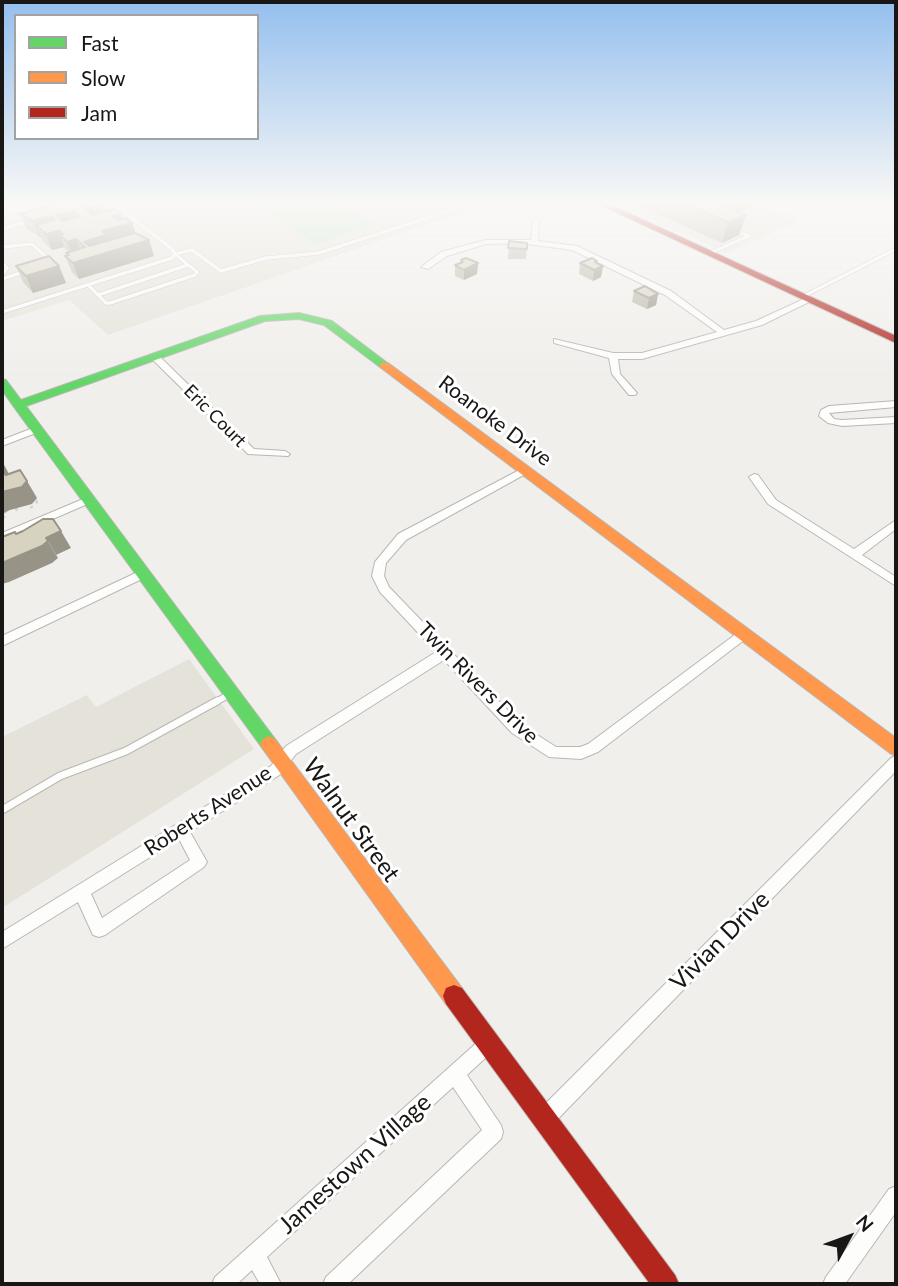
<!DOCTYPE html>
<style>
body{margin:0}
#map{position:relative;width:898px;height:1286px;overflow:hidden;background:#f1efec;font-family:Lato,sans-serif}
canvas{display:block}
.frame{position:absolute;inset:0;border:4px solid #181715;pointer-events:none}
.legend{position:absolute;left:14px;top:14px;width:245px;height:126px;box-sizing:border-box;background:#fff;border:2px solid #a3a2a1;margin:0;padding:9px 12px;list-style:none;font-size:21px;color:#181715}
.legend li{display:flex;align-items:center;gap:14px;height:35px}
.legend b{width:35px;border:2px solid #a3a2a1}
.north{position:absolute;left:814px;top:1202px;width:70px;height:70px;-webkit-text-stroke:5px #fff;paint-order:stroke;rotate:49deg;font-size:19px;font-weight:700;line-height:28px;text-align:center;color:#181715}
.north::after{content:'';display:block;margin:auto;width:24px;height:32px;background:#181715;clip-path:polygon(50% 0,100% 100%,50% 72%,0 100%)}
</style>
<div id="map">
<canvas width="898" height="1286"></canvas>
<div class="frame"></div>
<ul class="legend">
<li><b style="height:9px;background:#63d668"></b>Fast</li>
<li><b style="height:9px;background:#ff974d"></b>Slow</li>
<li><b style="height:9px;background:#b3261e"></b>Jam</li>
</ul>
<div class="north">N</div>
</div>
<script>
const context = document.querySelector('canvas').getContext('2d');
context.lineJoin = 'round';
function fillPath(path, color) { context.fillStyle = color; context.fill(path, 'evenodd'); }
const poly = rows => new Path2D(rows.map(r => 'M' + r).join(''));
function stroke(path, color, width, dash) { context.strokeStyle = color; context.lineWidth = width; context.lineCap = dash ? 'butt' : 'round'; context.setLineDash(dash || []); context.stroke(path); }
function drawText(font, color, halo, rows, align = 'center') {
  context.font = font + ' Lato,sans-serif'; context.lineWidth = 6; context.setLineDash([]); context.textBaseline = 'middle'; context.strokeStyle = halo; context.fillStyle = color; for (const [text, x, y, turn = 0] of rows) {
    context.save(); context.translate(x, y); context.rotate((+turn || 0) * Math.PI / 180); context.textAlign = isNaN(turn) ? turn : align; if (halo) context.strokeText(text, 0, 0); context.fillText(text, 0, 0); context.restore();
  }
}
fillPath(poly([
 [53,203,489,203,108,335,69,300,2,321,2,217],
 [614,203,756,203,799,221,727,253],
 [189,659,254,749,2,908,2,737,87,695,96,707]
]), '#e4e2d9');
fillPath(poly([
 [253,203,342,203,377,224,316,245]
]), '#c1e3c8');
const laneFar2 = poly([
 [869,203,896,210],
 [2,229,30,221],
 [2,247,32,244,45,256,42,263],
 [710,253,749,236,736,230],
 [175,254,192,250,221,271,266,258,319,253,473,203],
 [2,263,7,268,2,275],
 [2,279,27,271],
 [88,285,106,303,110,303,195,275,197,272,175,254],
 [98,295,188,265],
 [802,297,896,249],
 [2,312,172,258,175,254,172,249,113,203]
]);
const laneFar1 = poly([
 [214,703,230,694]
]);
const lane = poly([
 [2,810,60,776,126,751,217,701]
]);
const street = poly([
 [536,219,539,221,538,241,577,246,671,291,724,330,756,321,806,298,813,300,762,325,642,359,618,359,620,374,637,393,635,395,629,395,612,374,609,358,554,343,554,339,613,353,642,353,717,332,665,295,572,250,520,243,486,244,447,256,428,269,421,267,441,252,486,240,531,240,533,221,536,219],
 [151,354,157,354,254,449,285,451,290,454,288,456,248,454,151,358,151,354],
 [896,401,896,407,829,413,834,419,842,420,896,417,896,423,842,426,828,423,819,416,821,410,829,406,896,401],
 [38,426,41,427,41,431,2,446,2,440,38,426],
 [525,467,529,468,529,472,406,540,386,563,384,576,389,587,522,725,556,747,580,747,588,744,740,631,748,631,750,634,748,637,598,752,581,759,549,757,512,733,444,660,296,754,281,774,190,832,207,862,204,867,105,935,99,937,93,935,78,902,2,949,2,932,271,766,286,746,436,652,380,592,372,576,375,562,398,534,525,467],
 [179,839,190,860,102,918,91,894,179,839],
 [754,474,758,475,776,500,854,549,896,520,896,529,862,555,896,577,896,586,768,504,749,477,754,474],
 [88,497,92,498,92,502,2,541,2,533,88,497],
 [142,570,146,571,148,574,146,577,2,646,2,636,142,570],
 [896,756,896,771,550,1127,543,1129,536,1127,534,1120,536,1113,891,758,896,756],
 [488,1035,494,1038,497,1044,494,1050,467,1075,501,1125,503,1132,501,1139,348,1284,323,1284,326,1277,482,1130,453,1087,267,1257,281,1284,260,1284,252,1270,237,1284,212,1284,215,1277,482,1038,488,1035],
 [896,1186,896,1212,845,1284,823,1284,826,1277,889,1189,896,1186]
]);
const fast = poly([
 [299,313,332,321,390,365,380,367,324,325,299,319,265,321,26,406,275,739,278,744,275,749,269,752,263,749,14,407,2,390,2,379,6,380,21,400,260,316,299,313]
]);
const slow = poly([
 [380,363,388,363,896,738,896,756,890,753,380,367,380,363],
 [269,736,275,739,462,988,465,996,462,1004,454,1007,446,1004,263,749,260,744,263,739,269,736]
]);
const jam = poly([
 [596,203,607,203,896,336,896,343,596,203],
 [454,985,462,988,675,1275,679,1284,650,1284,446,1004,443,996,446,988,454,985]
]);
stroke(laneFar2, '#b8b7b4', 4.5);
stroke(laneFar1, '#b8b7b4', 8);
stroke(lane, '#b8b7b4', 9);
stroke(street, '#b8b7b4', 2);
stroke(fast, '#b8b7b4', 2);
stroke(slow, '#b8b7b4', 2);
stroke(jam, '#b8b7b4', 2);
stroke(poly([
 [201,217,189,207,202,203]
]), '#d3d3d2', 2, [2, 3.5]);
stroke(poly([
 [15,508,18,511,22,509],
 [30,508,37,504,36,498],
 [2,518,7,516,5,512]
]), '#d3d3d2', 2.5, [3.5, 5]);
stroke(laneFar2, '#fdfdfc', 3.5);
stroke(laneFar1, '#fdfdfc', 6);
stroke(lane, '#fdfdfc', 7);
fillPath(street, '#fdfdfc');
fillPath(fast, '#63d668');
fillPath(slow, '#ff974d');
fillPath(jam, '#b3261e');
fillPath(poly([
 [60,203,101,203,104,212,121,214,123,219,132,223,135,233,149,240,154,256,79,279,72,272,65,256,67,256,66,253,68,253,64,247,52,250,43,241,41,237,40,237,27,229,20,214],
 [638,203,718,203,725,206,726,203,754,203,754,205,738,212,746,215,739,235,722,243,638,205],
 [509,241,527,243,526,259,508,259],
 [461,260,478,263,477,274,464,280,455,276,455,265,461,263],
 [580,263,597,263,603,266,601,277,593,281,579,274],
 [16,266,59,266,66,283,33,293,23,282],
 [634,291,658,294,656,305,647,309,632,302]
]), '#bab5a5');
fillPath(poly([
 [97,203,101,203,105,214,89,223,84,208],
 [736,203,754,203,754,205,733,214],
 [73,210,79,226,62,231,56,215],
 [121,214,125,225,132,223,137,238,90,257,84,242,102,231,113,216],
 [746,215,739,235,722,243,728,222],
 [52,216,58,231,59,231,64,247,52,250,46,234,36,225,41,237,40,237,33,221],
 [76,239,82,255,73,257,67,242],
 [149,240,154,256,79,279,73,263],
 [597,261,596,269,603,266,601,277,593,281,595,262],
 [478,263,477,274,464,280,464,270],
 [59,266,66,283,33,293,26,276],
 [658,294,656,305,647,309,649,298],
 [2,461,9,474,2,477],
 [27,481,37,498,32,504,10,510,2,514,2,492],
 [61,531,71,548,56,555,46,538],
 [48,541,58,558,52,563,9,582,2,584,2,563]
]), '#979386');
const building = poly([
 [60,203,100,203,84,208,92,215,115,209,121,214,113,216,118,220,126,218,132,223,102,231,106,235,84,242,89,246,135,233,149,240,73,263,65,256,69,255,66,253,85,247,76,239,67,242,60,235,63,234,59,231,46,234,36,225,55,220,52,216,33,221,20,214,60,203],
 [73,210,80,217,62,221,56,215,73,210],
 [684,203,718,203,746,215,728,222,684,203],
 [509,241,527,243,527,249,508,248,509,241],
 [49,256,59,266,26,276,16,266,49,256],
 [466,258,478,263,464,270,455,265,463,262,461,260,466,258],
 [592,258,597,261,595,262,603,266,594,270,580,263,592,258],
 [645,286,658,294,649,298,634,291,645,286],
 [20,470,27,481,22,487,2,492,2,473,4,473,6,475,20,470],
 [43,519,53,519,61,531,46,538,48,541,42,546,2,563,2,537,15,532,16,534,23,531,43,519]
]);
fillPath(building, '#d8d2c0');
stroke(building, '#979386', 2);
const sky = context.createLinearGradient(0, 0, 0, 383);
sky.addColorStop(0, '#94bfee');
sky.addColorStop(0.53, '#f9f8f6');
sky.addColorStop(1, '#f9f8f600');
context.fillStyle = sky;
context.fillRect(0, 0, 898, 383);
drawText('18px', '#181715', '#fff', [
 ["Eric Court",215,416,45]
]);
drawText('21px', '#181715', '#fff', [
 ["Roanoke Drive",495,421,37],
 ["Twin Rivers Drive",478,683,45],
 ["Roberts Avenue",208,811,-33]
]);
drawText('24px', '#181715', '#fff', [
 ["Walnut Street",351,820,54],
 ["Vivian Drive",720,941,-45],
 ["Jamestown Village",355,1164,-42]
]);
</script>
